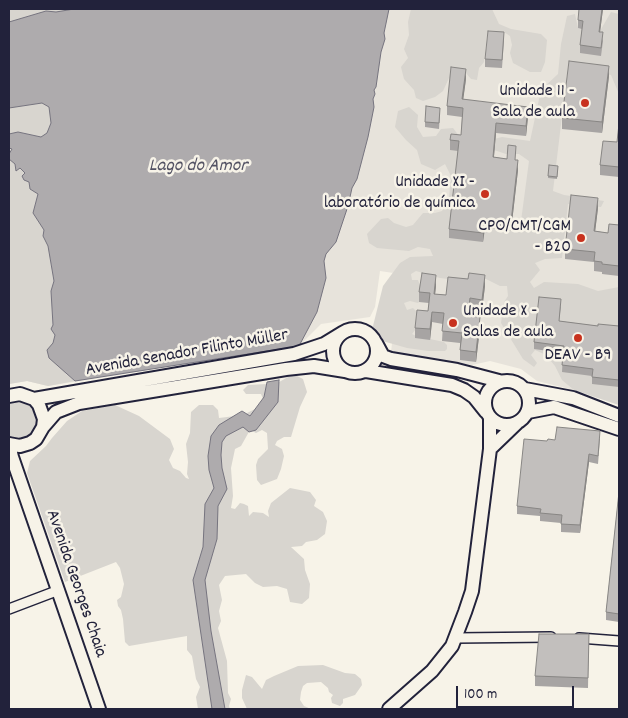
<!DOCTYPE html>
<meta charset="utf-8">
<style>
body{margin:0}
#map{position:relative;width:628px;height:718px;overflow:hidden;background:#f7f3e8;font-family:Dekko,sans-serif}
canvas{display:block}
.frame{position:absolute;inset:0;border:10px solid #22223b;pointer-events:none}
.scale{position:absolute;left:456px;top:686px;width:118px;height:22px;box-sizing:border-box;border:2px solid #22223b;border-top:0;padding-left:6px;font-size:15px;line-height:18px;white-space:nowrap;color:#22223b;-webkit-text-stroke:4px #f7f3e8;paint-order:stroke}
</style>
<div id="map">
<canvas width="628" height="718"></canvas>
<div class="frame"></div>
<div class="scale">100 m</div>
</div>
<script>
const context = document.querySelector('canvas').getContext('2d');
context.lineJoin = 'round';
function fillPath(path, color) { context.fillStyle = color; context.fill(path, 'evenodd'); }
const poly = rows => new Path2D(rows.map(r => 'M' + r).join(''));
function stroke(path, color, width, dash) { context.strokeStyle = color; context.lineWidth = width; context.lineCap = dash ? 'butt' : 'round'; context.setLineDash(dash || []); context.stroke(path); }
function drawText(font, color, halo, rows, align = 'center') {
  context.font = font + ' Dekko,sans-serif'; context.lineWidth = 5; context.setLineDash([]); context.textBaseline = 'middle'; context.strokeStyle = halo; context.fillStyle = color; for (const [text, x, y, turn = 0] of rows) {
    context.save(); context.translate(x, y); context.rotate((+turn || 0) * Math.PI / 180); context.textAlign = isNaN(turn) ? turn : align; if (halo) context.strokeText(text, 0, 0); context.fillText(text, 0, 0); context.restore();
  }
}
fillPath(poly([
 [9,9,619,9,619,405,574,390,537,381,521,369,490,361,472,365,438,362,396,354,391,352,400,274,380,271,375,307,370,317,321,324,299,346,48,386,27,381,9,384]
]), '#e7e3db');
fillPath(poly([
 [9,9,74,9,56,12,46,11,9,22],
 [411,9,492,9,499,24,511,29,541,34,547,40,545,62,541,72,530,72,513,63,510,53,512,45,510,36,504,32,491,31,487,36,484,62,479,68,477,80,471,79,466,73,462,71,449,78,443,91,435,97,423,101,416,98,414,90,404,79,401,67,408,58,404,49,409,35,408,22],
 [611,12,619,14,619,94,611,75,568,66,553,191,564,195,604,201,601,207,568,204,562,258,545,259,535,263,540,270,530,282,534,288,544,282,578,284,598,291,619,287,619,405,574,390,562,380,555,366,546,355,535,350,531,355,537,363,534,367,523,359,501,323,504,302,508,296,507,286,500,286,486,279,471,278,465,281,440,278,416,271,411,274,412,280,418,280,421,288,420,301,418,303,410,301,404,303,407,310,413,308,418,313,416,329,412,334,416,336,444,342,447,345,447,349,445,351,428,351,407,348,379,340,372,330,383,286,400,263,410,257,433,256,430,249,418,247,409,251,377,248,369,243,367,234,381,219,388,218,394,223,406,227,413,225,423,213,435,213,442,211,449,198,451,176,445,164,435,170,421,164,417,150,406,140,395,127,398,111,409,107,418,115,417,127,423,137,436,136,441,129,453,128,459,136,489,198,490,229,511,231,521,221,529,161,519,154,506,154,494,150,479,148,494,139,502,137,530,141,541,90,558,74,561,44,567,16,575,14,578,28,600,31],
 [42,103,49,107,51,123,47,133,41,137,18,132,9,134,9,108],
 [9,159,25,173,38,194,33,213,44,230,43,236,48,246,54,281,51,291,55,335,53,343,66,374,75,381,48,386,27,381,9,384],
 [295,375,303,379,307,392,300,407,291,437,284,437,277,441,275,445,282,449,284,456,281,469,277,479,261,485,257,480,256,465,258,459,268,449,267,433,262,430,256,433,250,430,241,446,235,449,231,468,233,496,231,508,235,509,240,503,244,504,248,506,249,516,253,512,263,513,269,517,268,511,271,503,290,488,310,492,316,500,314,506,323,512,327,521,325,534,317,540,306,542,302,546,291,547,304,559,305,570,310,584,309,598,302,604,290,602,287,589,277,586,263,587,255,583,246,574,225,576,219,585,222,600,219,611,221,621,218,628,227,661,228,693,231,699,229,706,230,709,198,709,196,697,200,687,196,679,192,656,187,650,187,636,129,646,125,642,123,619,121,610,118,606,117,600,121,597,124,584,120,568,116,562,65,582,27,473,30,461,46,446,52,438,67,421,82,411,115,405,139,416,170,439,174,449,169,460,173,468,180,471,186,478,189,479,187,474,188,462,186,444,190,433,191,412,199,405,213,405,218,410,219,418,243,415,261,406,263,399,261,394,246,394,243,390,248,385,267,384,272,386,288,377],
 [20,400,33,405,39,416,37,429,28,438,22,440,16,439,9,436,9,403],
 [323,665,345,673,355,674,361,679,362,685,355,695,343,699,343,703,340,706,332,703,331,698,333,695,329,692,328,688,321,682,307,683,303,686,301,692,300,700,304,706,311,709,247,709,242,698,242,690,246,675,252,677,262,689,266,680,274,676,298,666]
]), '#d8d5cf');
const water = poly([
 [74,9,389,9,384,33,385,39,381,52,376,87,374,90,375,94,373,99,374,107,368,137,357,179,352,188,348,206,336,242,326,254,324,261,326,278,317,312,299,346,75,381,49,358,47,350,53,343,55,335,51,329,53,325,51,291,54,281,48,246,43,236,44,230,33,213,38,194,30,189,29,182,24,180,22,176,25,173,20,168,16,171,15,164,9,159,9,154,12,149,9,148,9,134,18,132,41,137,47,133,51,123,49,107,42,103,9,108,9,22,46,11,56,12,74,9],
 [279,380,278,402,256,430,249,432,243,427,226,436,222,442,221,455,222,468,227,489,218,506,217,539,205,580,211,631,225,709,212,709,193,580,203,547,205,504,214,488,209,470,208,456,211,436,219,425,242,411,250,416,264,397,267,382,279,380]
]);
fillPath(water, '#aeabad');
stroke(water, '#76747f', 1);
const minor = poly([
 [9,609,59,590],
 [456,638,551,637],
 [579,638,619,641]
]);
const secondary = poly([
 '333 351a22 22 0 1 1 44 0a22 22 0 1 1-44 0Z',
 [376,343,383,356,391,359,457,370,499,381],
 [366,371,452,385,464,390,474,397,486,412],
 '485 403a22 22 0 1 1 44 0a22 22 0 1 1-44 0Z',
 [525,389,573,398,619,416],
 [9,396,20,394,34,399,39,405,44,419,43,427,36,439,30,443,20,446,9,444],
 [34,399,294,354,324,344,342,333],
 [528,412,554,407,619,429],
 [43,427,56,412,79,403,286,369,314,366,345,371],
 [9,444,12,457,99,709],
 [490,449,517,423],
 [389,709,432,671,452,646,465,612,472,591,490,449,490,418]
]);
stroke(minor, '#22223b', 12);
stroke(secondary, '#22223b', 16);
stroke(minor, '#f7f3e8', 9);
stroke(secondary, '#f7f3e8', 12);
fillPath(poly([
 [603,9,600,32,603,41,601,56,580,53,580,45,582,29,578,28,578,20],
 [504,40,502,68,485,67,485,59],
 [609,76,602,133,562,129,562,118],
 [466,79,463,99,528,117,526,136,496,133,494,157,515,160,518,170,511,231,485,228,483,242,449,238,449,229,458,151,450,150,450,140,461,135,462,117,447,115,447,106],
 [440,113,439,129,425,127,425,122],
 [619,124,619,177,600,175,600,165,617,142],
 [549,165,558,166,557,179,548,178],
 [598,208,595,231,608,233,619,225,619,276,602,274,602,272,594,271,594,262,565,259,565,249],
 [436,286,435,294,446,295,485,286,482,310,470,309,469,316,480,328,476,362,460,360,460,343,442,341,443,324,432,322,430,340,415,338,415,328,428,311,429,303,419,302,419,292],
 [561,306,559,321,598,326,619,326,619,387,592,384,592,376,562,372,563,353,534,349,534,342],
 [600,439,598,464,589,462,580,533,561,532,561,523,540,521,540,516,517,514,517,506,547,441],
 [619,492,619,622,606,620,606,612],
 [589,634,588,688,535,686,535,676]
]), '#a7a4a3');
fillPath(poly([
 [602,9,603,9,599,40,599,32],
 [609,66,609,76,602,133,602,122],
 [466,69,466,79,462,109,462,99],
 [528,107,528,117,526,136,526,126],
 [496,123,496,133,493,167,493,157],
 [518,160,518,170,511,231,511,222],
 [598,198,598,208,594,241,594,231],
 [485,219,485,228,483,242,483,233],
 [436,275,436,286,434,304,434,294],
 [485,275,485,286,482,310,482,300],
 [470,298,470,309,468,326,468,316],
 [432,312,432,322,430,340,430,329],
 [480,317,480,328,476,362,476,352],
 [589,454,589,462,580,533,580,525]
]), '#888684');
const building = poly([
 [579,9,602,9,599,32,603,32,601,48,580,45,583,21,578,20,579,9],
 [488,31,504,32,502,60,485,59,488,31],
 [569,61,609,66,602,122,562,118,569,61],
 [451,67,466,69,462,99,528,107,526,126,496,123,493,157,507,159,508,145,516,146,515,160,518,160,511,222,485,219,483,233,449,229,459,141,450,140,451,134,461,135,463,108,447,106,451,67],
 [426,106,440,108,439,123,425,122,426,106],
 [619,124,619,167,600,165,603,141,617,142,619,124],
 [549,165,558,166,557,177,548,176,549,165],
 [571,195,598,198,594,231,608,233,609,224,619,225,619,266,602,264,602,262,594,261,595,252,565,249,571,195],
 [422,273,436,275,434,294,446,295,448,277,468,279,469,273,485,275,482,300,470,298,468,316,480,317,476,352,460,350,462,333,442,331,444,313,432,312,430,329,415,328,417,310,428,311,430,293,419,292,422,273],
 [539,297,561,299,559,321,598,326,598,324,619,326,619,380,592,377,593,369,562,365,564,346,534,342,539,297],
 [557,427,600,431,598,456,589,454,580,525,561,524,562,515,540,513,541,509,517,506,524,439,547,441,548,439,555,440,557,427],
 [619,492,619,614,606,612,619,492],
 [539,634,589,634,588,678,535,676,539,634]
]);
fillPath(building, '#c2bfbd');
stroke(building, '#888684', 1);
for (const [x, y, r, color] of [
 [585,103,5,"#c8321e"],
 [485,194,5,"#c8321e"],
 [581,238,5,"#c8321e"],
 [453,323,5,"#c8321e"],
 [578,338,5,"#c8321e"]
]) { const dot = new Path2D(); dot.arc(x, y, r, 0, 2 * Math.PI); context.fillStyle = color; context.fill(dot); stroke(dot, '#f7f3e8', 2); }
drawText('18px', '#22223b', '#f7f3e8', [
 ["Unidade 11 -",575,93],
 ["Sala de aula",575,114],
 ["Unidade XI -",475,184],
 ["laboratório de química",475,205],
 ["CPO/CMT/CGM",571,228],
 ["- B20",571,249],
 ["Unidade X -",463,313,"left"],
 ["Salas de aula",463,334,"left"],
 ["DEAV - B9",578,357,"center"]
], 'right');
drawText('18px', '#22223b', '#f7f3e8', [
 ["Avenida Senador Filinto Müller",187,354,-10],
 ["Avenida Georges Chaia",75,584,71]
]);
drawText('italic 19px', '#535263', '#f7f3e8', [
 ["Lago do Amor",198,167]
]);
</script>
